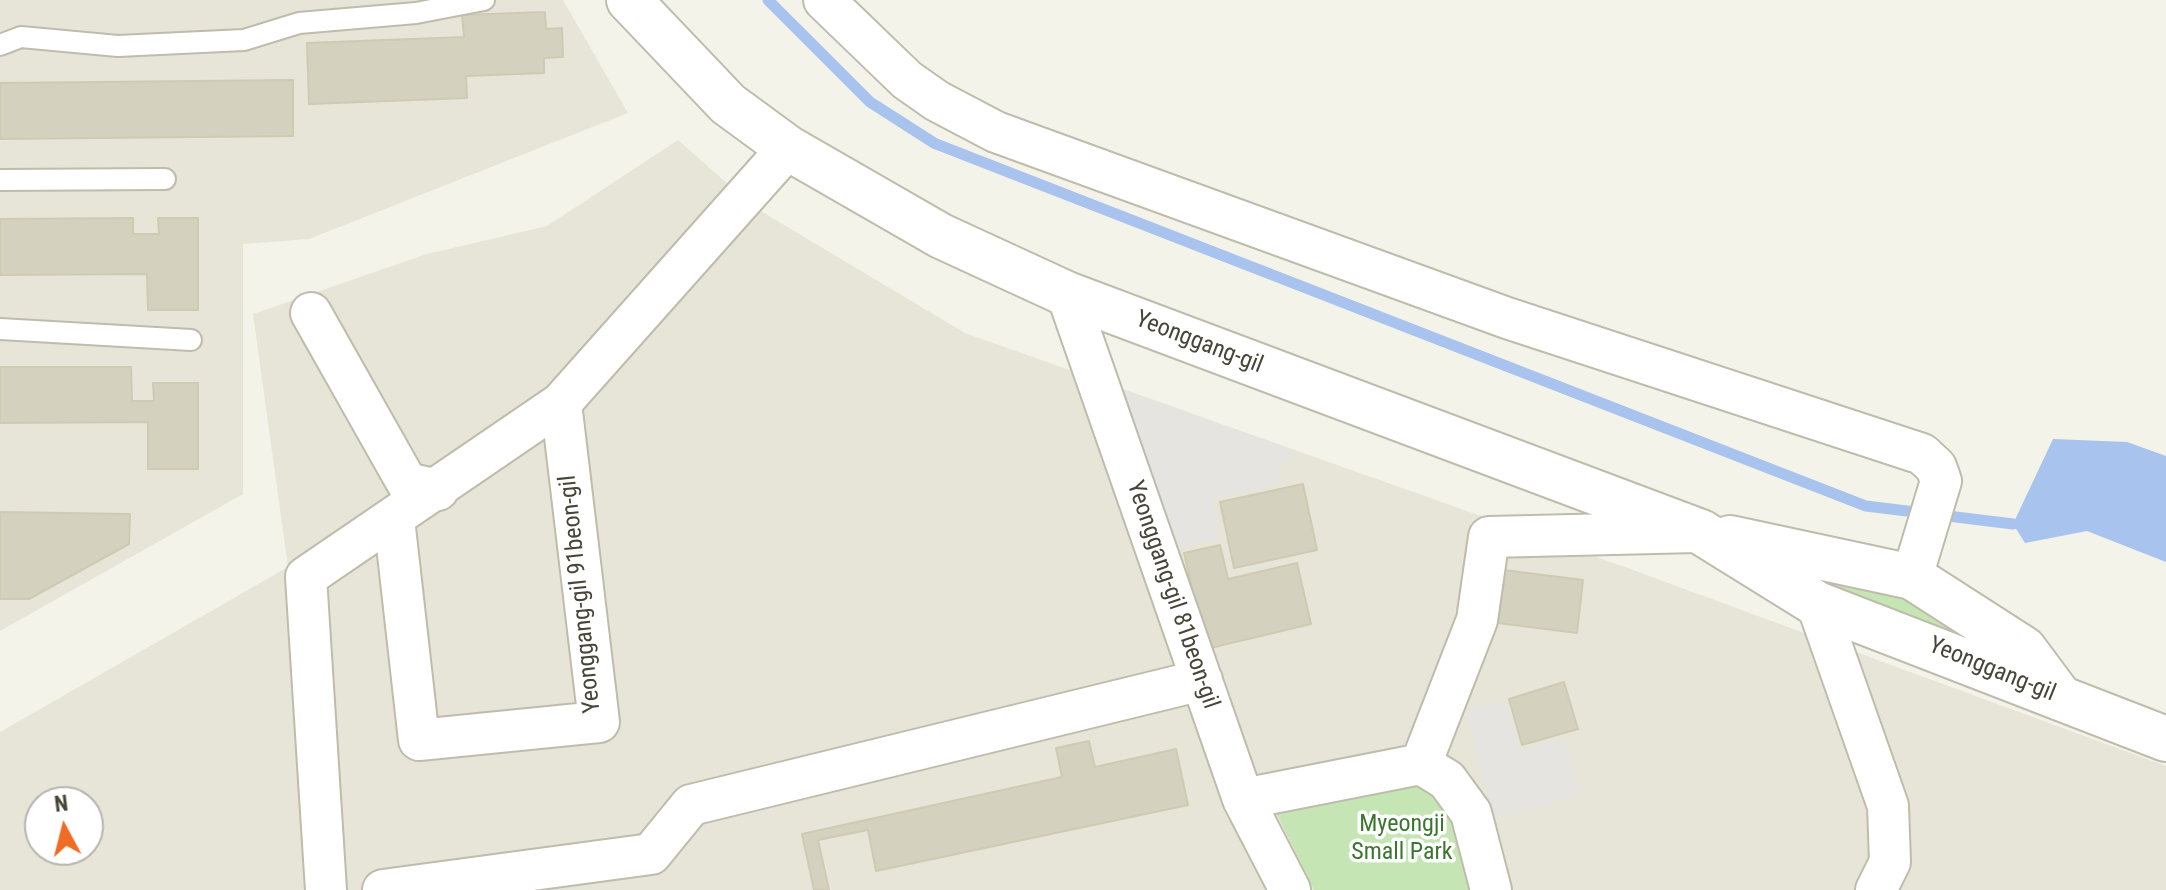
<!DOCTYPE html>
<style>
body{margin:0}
#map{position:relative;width:2166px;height:890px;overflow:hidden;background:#f4f3e9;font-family:"Roboto Condensed",sans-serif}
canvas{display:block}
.north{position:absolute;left:24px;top:786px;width:80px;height:80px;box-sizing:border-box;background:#fff;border:2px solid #b5b4af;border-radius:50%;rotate:353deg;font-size:22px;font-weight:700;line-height:32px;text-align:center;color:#474438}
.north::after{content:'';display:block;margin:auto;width:28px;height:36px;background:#f06c24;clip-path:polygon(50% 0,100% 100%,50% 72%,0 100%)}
</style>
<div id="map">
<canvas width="2166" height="890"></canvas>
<div class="north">N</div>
</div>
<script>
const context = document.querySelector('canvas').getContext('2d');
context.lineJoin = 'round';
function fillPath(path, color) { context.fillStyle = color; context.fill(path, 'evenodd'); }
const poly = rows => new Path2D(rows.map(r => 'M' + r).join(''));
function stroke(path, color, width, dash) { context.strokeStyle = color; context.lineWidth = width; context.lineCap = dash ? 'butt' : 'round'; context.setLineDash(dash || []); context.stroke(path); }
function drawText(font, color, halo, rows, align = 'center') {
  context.font = font + ' "Roboto Condensed",sans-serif'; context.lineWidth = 7; context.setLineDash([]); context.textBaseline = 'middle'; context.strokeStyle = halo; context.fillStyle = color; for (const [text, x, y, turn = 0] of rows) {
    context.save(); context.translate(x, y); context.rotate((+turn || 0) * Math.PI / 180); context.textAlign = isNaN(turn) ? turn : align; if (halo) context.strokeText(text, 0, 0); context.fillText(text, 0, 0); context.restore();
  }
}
fillPath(poly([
 [0,0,563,0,628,113,309,239,243,244,243,494,0,631],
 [678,140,754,207,965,333,1622,566,2166,766,2166,890,0,890,0,732,288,567,253,314,427,254,547,226],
 [40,802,88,802,88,850,40,850]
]), '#e7e5d7');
fillPath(poly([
 [1831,581,1905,591,2011,657,1821,584],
 [1409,786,1434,790,1452,817,1476,890,1314,890,1273,806]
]), '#c5e6b4');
fillPath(poly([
 [1105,383,1297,453,1278,466,1284,482,1211,499,1220,538,1161,554],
 [1505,700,1519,750,1565,738,1580,795,1495,819,1466,711]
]), '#e5e4e0');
fillPath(poly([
 [2053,439,2127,442,2166,456,2166,562,2087,531,2025,543,2013,524]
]), '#a8c3ed');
stroke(poly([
 [768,0,870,102,934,143,1866,506,2013,524]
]), '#a8c3ed', 11);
const building = poly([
 [545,12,546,29,562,28,563,57,544,58,544,73,466,76,467,98,309,104,307,43,464,37,462,15,545,12],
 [293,80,293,136,0,139,0,83,293,80],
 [133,218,133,234,159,234,158,218,198,218,198,310,148,310,147,274,0,275,0,219,133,218],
 [0,367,131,367,132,401,154,401,153,383,198,383,198,469,148,469,148,422,0,423,0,367],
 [1303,484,1317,550,1234,568,1220,502,1303,484],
 [0,512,130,514,129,544,29,599,0,599,0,512],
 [1220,545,1228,579,1297,563,1311,624,1206,649,1184,553,1220,545],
 [1504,570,1583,580,1577,633,1498,623,1504,570],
 [1564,682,1578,729,1522,745,1509,699,1564,682],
 [1089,741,1095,767,1176,749,1188,805,876,871,868,830,818,840,829,890,814,890,802,834,1062,777,1056,748,1089,741]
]);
fillPath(building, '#d5d1bf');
stroke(building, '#cfcab2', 2);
const service = poly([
 [0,45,21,37,118,46,244,40,299,23,416,13,484,0],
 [0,180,165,179],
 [0,329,191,340]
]);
const minor = poly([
 [824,0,907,80,937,101,996,132,1507,318,1922,454,1936,467,1941,481,1912,577],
 [1067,294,1243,799,1290,890],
 [311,313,407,483,438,490],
 [394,519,419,740,599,722,561,403],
 [1817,604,1888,806,1890,862,1876,890],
 [1421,764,1477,620,1489,537,1697,532],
 [1243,799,1421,764,1447,780,1471,813,1491,890],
 [326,890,306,577,561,403,788,148],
 [383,890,651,854,691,805,1202,680]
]);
const tertiary = poly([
 [629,0,728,104,788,148,941,236,1067,294,1701,532,1817,604,2166,739],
 [1730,538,1912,577,2024,649,2059,696]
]);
stroke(service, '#bfbcac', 24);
stroke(minor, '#bfbcac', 44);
stroke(tertiary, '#bfbcac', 48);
stroke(service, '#fff', 20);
stroke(minor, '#fff', 40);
stroke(tertiary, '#fff', 44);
drawText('24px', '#474438', '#fff', [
 ["Yeonggang-gil",1199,343,21],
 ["Yeonggang-gil 91beon-gil",581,594,-96],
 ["Yeonggang-gil 81beon-gil",1172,595,71],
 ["Yeonggang-gil",1992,670,22]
]);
drawText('24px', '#3a762d', '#fff', [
 ["Myeongji",1402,825],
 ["Small Park",1402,853]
]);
</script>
